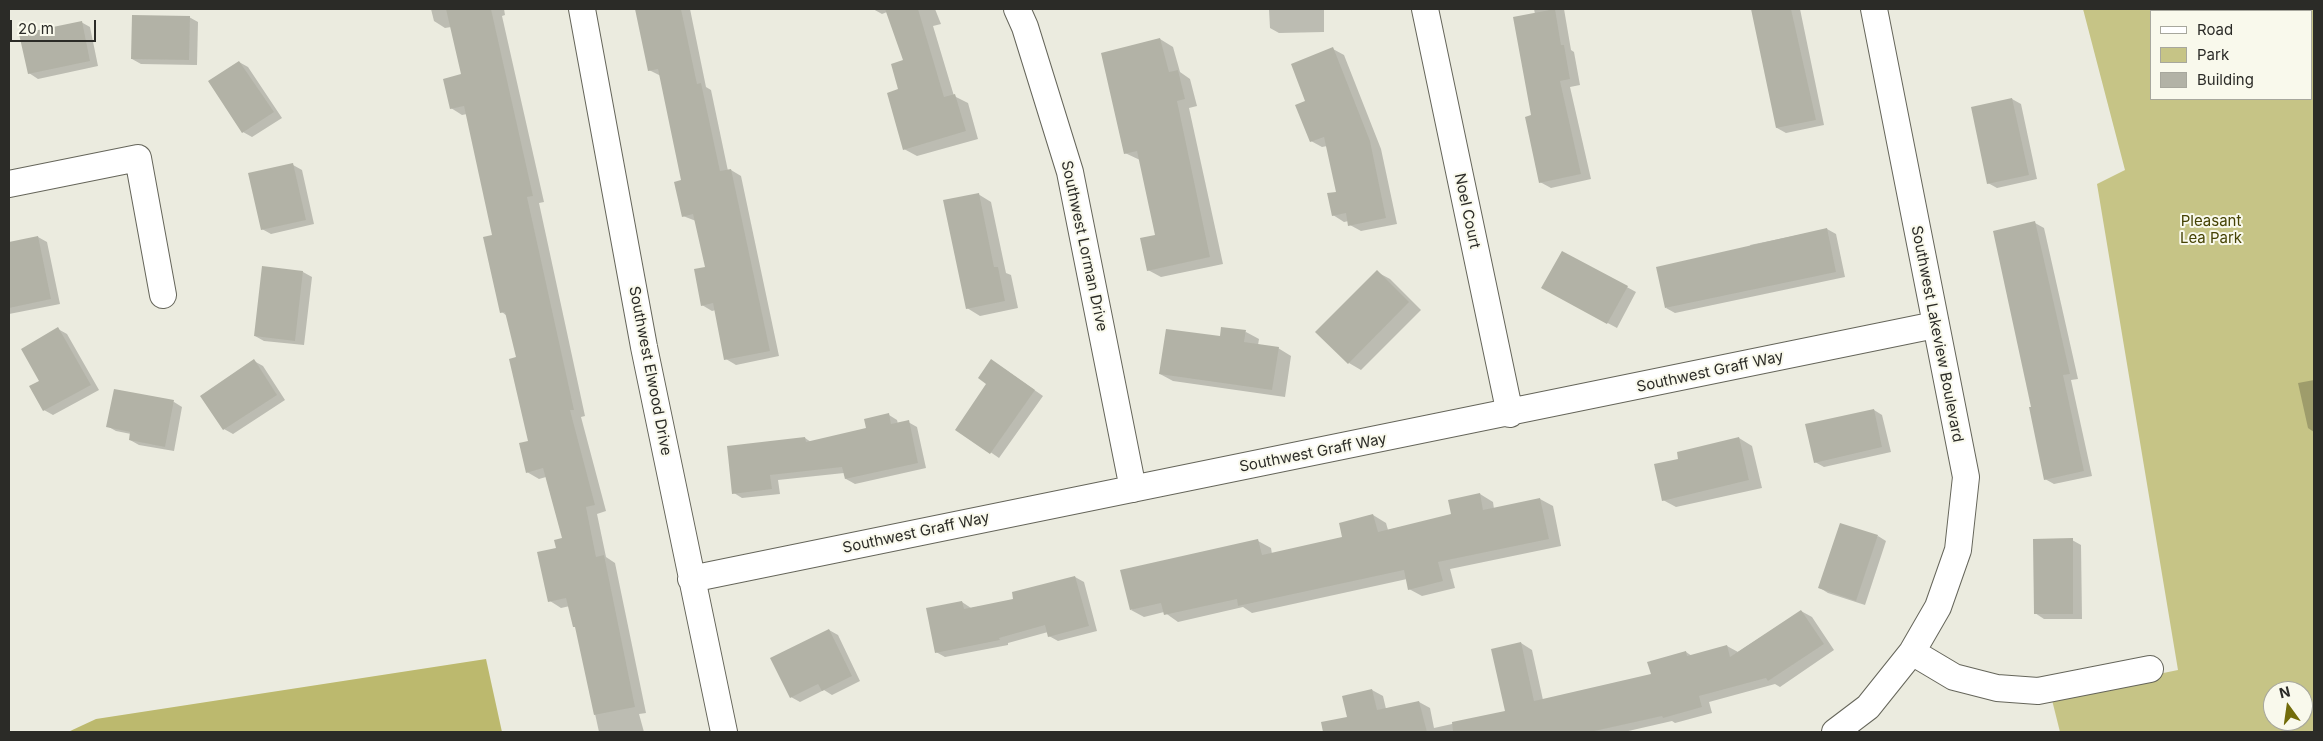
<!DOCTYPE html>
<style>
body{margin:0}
#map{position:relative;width:2323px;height:741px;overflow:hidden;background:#ebebdf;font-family:Inter,sans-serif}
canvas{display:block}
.frame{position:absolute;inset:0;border:10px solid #2b2b27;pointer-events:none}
.legend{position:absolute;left:2150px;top:10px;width:162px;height:90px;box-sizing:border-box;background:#f9f9ec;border:1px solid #a7a79d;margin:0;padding:6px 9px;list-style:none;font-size:15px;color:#2b2b27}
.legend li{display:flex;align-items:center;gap:10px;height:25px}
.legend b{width:25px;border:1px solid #a7a79d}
.north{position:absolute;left:2263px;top:681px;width:50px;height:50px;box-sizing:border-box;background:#f9f9ec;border:1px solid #a7a79d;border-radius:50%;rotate:346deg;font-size:14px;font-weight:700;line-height:20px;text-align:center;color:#2b2b27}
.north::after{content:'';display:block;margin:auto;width:18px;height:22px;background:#726c0a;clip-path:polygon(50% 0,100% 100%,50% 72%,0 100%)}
.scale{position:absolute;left:10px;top:20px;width:86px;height:22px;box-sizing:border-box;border:2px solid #2b2b27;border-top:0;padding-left:6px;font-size:15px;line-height:18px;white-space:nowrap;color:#2b2b27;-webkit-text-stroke:4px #f9f9ec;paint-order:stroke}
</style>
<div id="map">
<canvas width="2323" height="741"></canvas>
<div class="frame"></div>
<ul class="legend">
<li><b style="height:6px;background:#fff"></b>Road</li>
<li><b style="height:14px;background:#c6c486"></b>Park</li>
<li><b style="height:14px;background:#b2b2a6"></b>Building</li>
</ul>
<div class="north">N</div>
<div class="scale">20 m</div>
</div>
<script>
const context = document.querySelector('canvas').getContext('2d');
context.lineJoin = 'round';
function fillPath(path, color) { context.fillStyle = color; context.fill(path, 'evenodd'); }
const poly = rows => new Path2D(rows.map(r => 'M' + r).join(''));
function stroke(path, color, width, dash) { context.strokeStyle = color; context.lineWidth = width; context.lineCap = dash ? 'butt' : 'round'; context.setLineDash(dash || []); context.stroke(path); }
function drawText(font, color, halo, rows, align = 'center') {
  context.font = font + ' Inter,sans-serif'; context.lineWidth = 4; context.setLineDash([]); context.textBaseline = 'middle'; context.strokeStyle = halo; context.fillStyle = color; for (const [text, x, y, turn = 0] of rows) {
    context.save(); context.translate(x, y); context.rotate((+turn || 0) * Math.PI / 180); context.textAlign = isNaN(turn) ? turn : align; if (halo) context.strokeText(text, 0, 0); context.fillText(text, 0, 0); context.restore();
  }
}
fillPath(poly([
 [2083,9,2314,9,2314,732,2060,732,2051,696,2178,670,2097,184,2125,170],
 [2152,11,2312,11,2312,99,2152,99],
 [2273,691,2303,691,2303,721,2273,721]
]), '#c6c486');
fillPath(poly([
 [486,659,502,732,68,732,96,719]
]), '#bcb96e');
fillPath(poly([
 [431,9,504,9,505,15,502,16,544,202,539,203,585,416,581,417,606,511,597,514,606,557,615,563,646,713,639,714,644,732,599,732,576,627,570,606,561,608,550,601,557,549,563,539,546,477,539,479,527,472,529,442,517,358,507,316,502,312,493,236,467,114,462,115,451,108,462,75,451,27,445,28,434,21],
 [636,9,690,9,706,87,711,90,728,171,731,170,741,176,779,356,736,365,726,359,716,310,712,311,702,305,707,268,696,221,683,216,683,181,661,76,649,70],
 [873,9,935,9,941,24,933,26,954,96,968,103,978,139,917,156,904,149,900,90,905,61,887,12,882,14],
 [1269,9,1324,9,1324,32,1279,33,1270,28],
 [1534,9,1564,9,1571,50,1574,52,1580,85,1570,87,1591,179,1551,188,1540,182,1532,116,1535,14],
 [1752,9,1800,9,1824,125,1786,133,1777,128],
 [189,17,198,22,197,65,141,64,132,59],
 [81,22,90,27,98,66,38,79,29,73],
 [1160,39,1173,47,1180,72,1190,79,1197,106,1189,108,1223,264,1161,277,1148,270,1156,236,1140,160,1125,153],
 [1333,49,1344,55,1381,149,1397,224,1361,231,1350,225,1349,221,1344,222,1333,215,1337,193,1327,146,1322,147,1311,141,1307,101],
 [239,62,248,67,282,118,252,137,243,132],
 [2012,99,2021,104,2037,179,1997,188,1988,183],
 [293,165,302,170,314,224,271,234,262,229],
 [978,194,991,202,1006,273,1011,275,1018,308,980,316,967,308],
 [2035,223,2044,228,2078,379,2071,380,2092,476,2054,484,2045,479,2033,408],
 [1827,229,1836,234,1845,277,1675,313,1666,308,1751,247,1750,245],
 [38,237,47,242,60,304,9,314,9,243],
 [1562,252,1636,292,1617,328,1552,293],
 [263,268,303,272,312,277,304,345,264,341,255,336],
 [1377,272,1390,279,1421,310,1361,370,1349,363],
 [58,329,67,334,99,390,53,415,44,410,31,387,41,381],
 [1246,332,1259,339,1258,345,1278,348,1291,356,1285,397,1173,381,1160,374],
 [254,361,263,366,285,400,233,434,224,429,201,396],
 [1000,366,1043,396,999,458,957,429],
 [2314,380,2314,432,2308,428,2298,383],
 [174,402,182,407,174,451,139,445,130,440,131,434,116,431,107,426],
 [1874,410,1882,415,1891,452,1824,467,1815,462],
 [889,415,897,420,898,424,908,422,917,427,926,468,855,484,846,479,844,473,778,480,780,494,742,498,734,493,805,438,811,442,868,429],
 [1739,438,1752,446,1762,488,1676,507,1663,500],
 [1480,494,1493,502,1494,509,1540,499,1553,506,1561,546,1450,569,1455,588,1422,596,1409,589,1407,579,1252,613,1243,607,1178,622,1164,612,1144,617,1131,610,1258,541,1271,548,1272,554,1344,538,1373,515,1386,523,1388,530,1453,515],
 [1878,536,1886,541,1865,605,1828,593,1820,588],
 [2072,540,2081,545,2082,619,2044,619,2035,613],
 [1075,577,1084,582,1097,631,1058,641,1049,636,1048,632,1008,643,1008,645,945,657,936,652,962,602,971,608,1015,600],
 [1801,611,1812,617,1834,650,1780,687,1775,684,1709,702,1712,713,1675,723,1672,721,1624,732,1351,732,1343,697,1372,690,1383,696,1386,709,1419,702,1430,708,1434,728,1506,712,1521,643,1532,650,1543,700,1652,675,1686,652,1692,656,1727,646,1738,652],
 [829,630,838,635,860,681,832,695,824,690,800,702,791,697]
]), '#0003');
fillPath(poly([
 [446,9,491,9,533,196,527,197,574,410,570,410,595,505,586,507,596,557,604,555,635,707,594,715,575,627,573,627,566,598,548,602,537,552,556,548,554,540,562,538,543,468,526,473,519,443,528,441,509,359,516,357,505,312,500,313,483,237,492,235,464,106,450,109,443,79,461,74],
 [635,9,681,9,697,84,701,83,720,171,731,169,770,351,724,360,713,303,701,306,694,269,705,267,693,214,682,217,674,182,681,180,658,69,648,71],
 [885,9,918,9,944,97,955,94,966,131,903,150,887,93,898,89,891,64,903,60],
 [1555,9,1561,45,1564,45,1570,79,1560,81,1581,174,1539,183,1525,117,1531,115,1513,17],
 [1751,9,1791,9,1816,120,1776,128],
 [132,15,190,16,189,60,131,59],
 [82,21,90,61,28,74,19,34],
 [1160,38,1169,72,1178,70,1185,99,1177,101,1210,257,1147,271,1140,238,1155,235,1137,151,1124,154,1101,53],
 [1333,47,1370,141,1386,218,1348,226,1346,213,1332,216,1327,193,1336,192,1324,137,1310,142,1295,105,1305,101,1291,64],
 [239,61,274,112,242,133,208,81],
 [2012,98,2029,175,1987,184,1971,107],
 [293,163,306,220,261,230,248,173],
 [979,193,994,267,998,267,1005,301,966,309,943,200],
 [2035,221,2070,374,2063,375,2084,471,2044,480,2029,407,2031,407,1993,231],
 [1827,228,1836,272,1665,308,1656,267],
 [38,236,51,299,9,308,9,242],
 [1562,251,1628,286,1607,324,1541,288],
 [262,266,303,271,295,341,254,336],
 [1377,270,1409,302,1348,364,1315,332],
 [58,327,91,385,43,411,29,386,39,381,21,349],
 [1221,327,1246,330,1244,342,1279,347,1272,390,1159,374,1166,329,1220,336],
 [254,359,277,395,223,430,200,396],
 [991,359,1035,390,990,454,955,430,986,384,978,378],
 [114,389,174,400,165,447,129,440,130,432,106,427],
 [1874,409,1882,447,1814,463,1805,424],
 [889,413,891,424,909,420,918,463,845,479,842,467,770,475,772,489,732,494,727,446,805,437,806,442,866,428,864,419],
 [1739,437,1749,480,1662,501,1654,464,1678,459,1677,452],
 [1480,493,1483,510,1540,498,1549,539,1438,562,1443,581,1408,590,1404,570,1238,606,1237,599,1164,615,1161,603,1130,610,1120,570,1258,539,1262,555,1342,537,1339,523,1373,514,1378,532,1451,514,1448,500],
 [1840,523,1878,535,1856,601,1818,588],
 [2073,538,2073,614,2034,614,2033,539],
 [1075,576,1089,626,1048,637,1045,625,999,638,1000,640,935,653,926,608,962,601,964,609,1013,599,1012,592],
 [1801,610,1824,644,1768,681,1766,678,1699,696,1702,707,1663,718,1662,716,1590,732,1453,732,1452,722,1505,711,1491,649,1521,642,1534,701,1651,674,1647,662,1686,651,1687,656,1727,645,1730,657],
 [829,629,852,676,822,691,818,684,790,698,770,658],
 [1372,689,1377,710,1419,701,1427,732,1323,732,1321,722,1347,717,1342,696]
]), '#b2b2a6');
const minor = poly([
 [582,9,644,347,724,732],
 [1017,9,1025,27,1070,172,1133,489],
 [1425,9,1510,414],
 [9,184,138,158,163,295],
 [691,579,1935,325],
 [1912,652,1954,677,1997,688,2038,691,2150,669],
 [1835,732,1868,707,1912,652,1938,607,1958,550,1966,477,1874,9]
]);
stroke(minor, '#65655a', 28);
stroke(minor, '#fff', 26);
drawText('15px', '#2b2b27', '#f9f9ec', [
 ["Noel Court",1467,211,78],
 ["Southwest Lorman Drive",1084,246,78],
 ["Southwest Lakeview Boulevard",1937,334,79],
 ["Southwest Elwood Drive",650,371,79],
 ["Southwest Graff Way",1710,372,-12],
 ["Southwest Graff Way",1313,453,-11],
 ["Southwest Graff Way",916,533,-12]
]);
drawText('15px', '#464305', '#f9f9ec', [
 ["Pleasant",2211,221],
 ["Lea Park",2211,238]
]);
</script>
